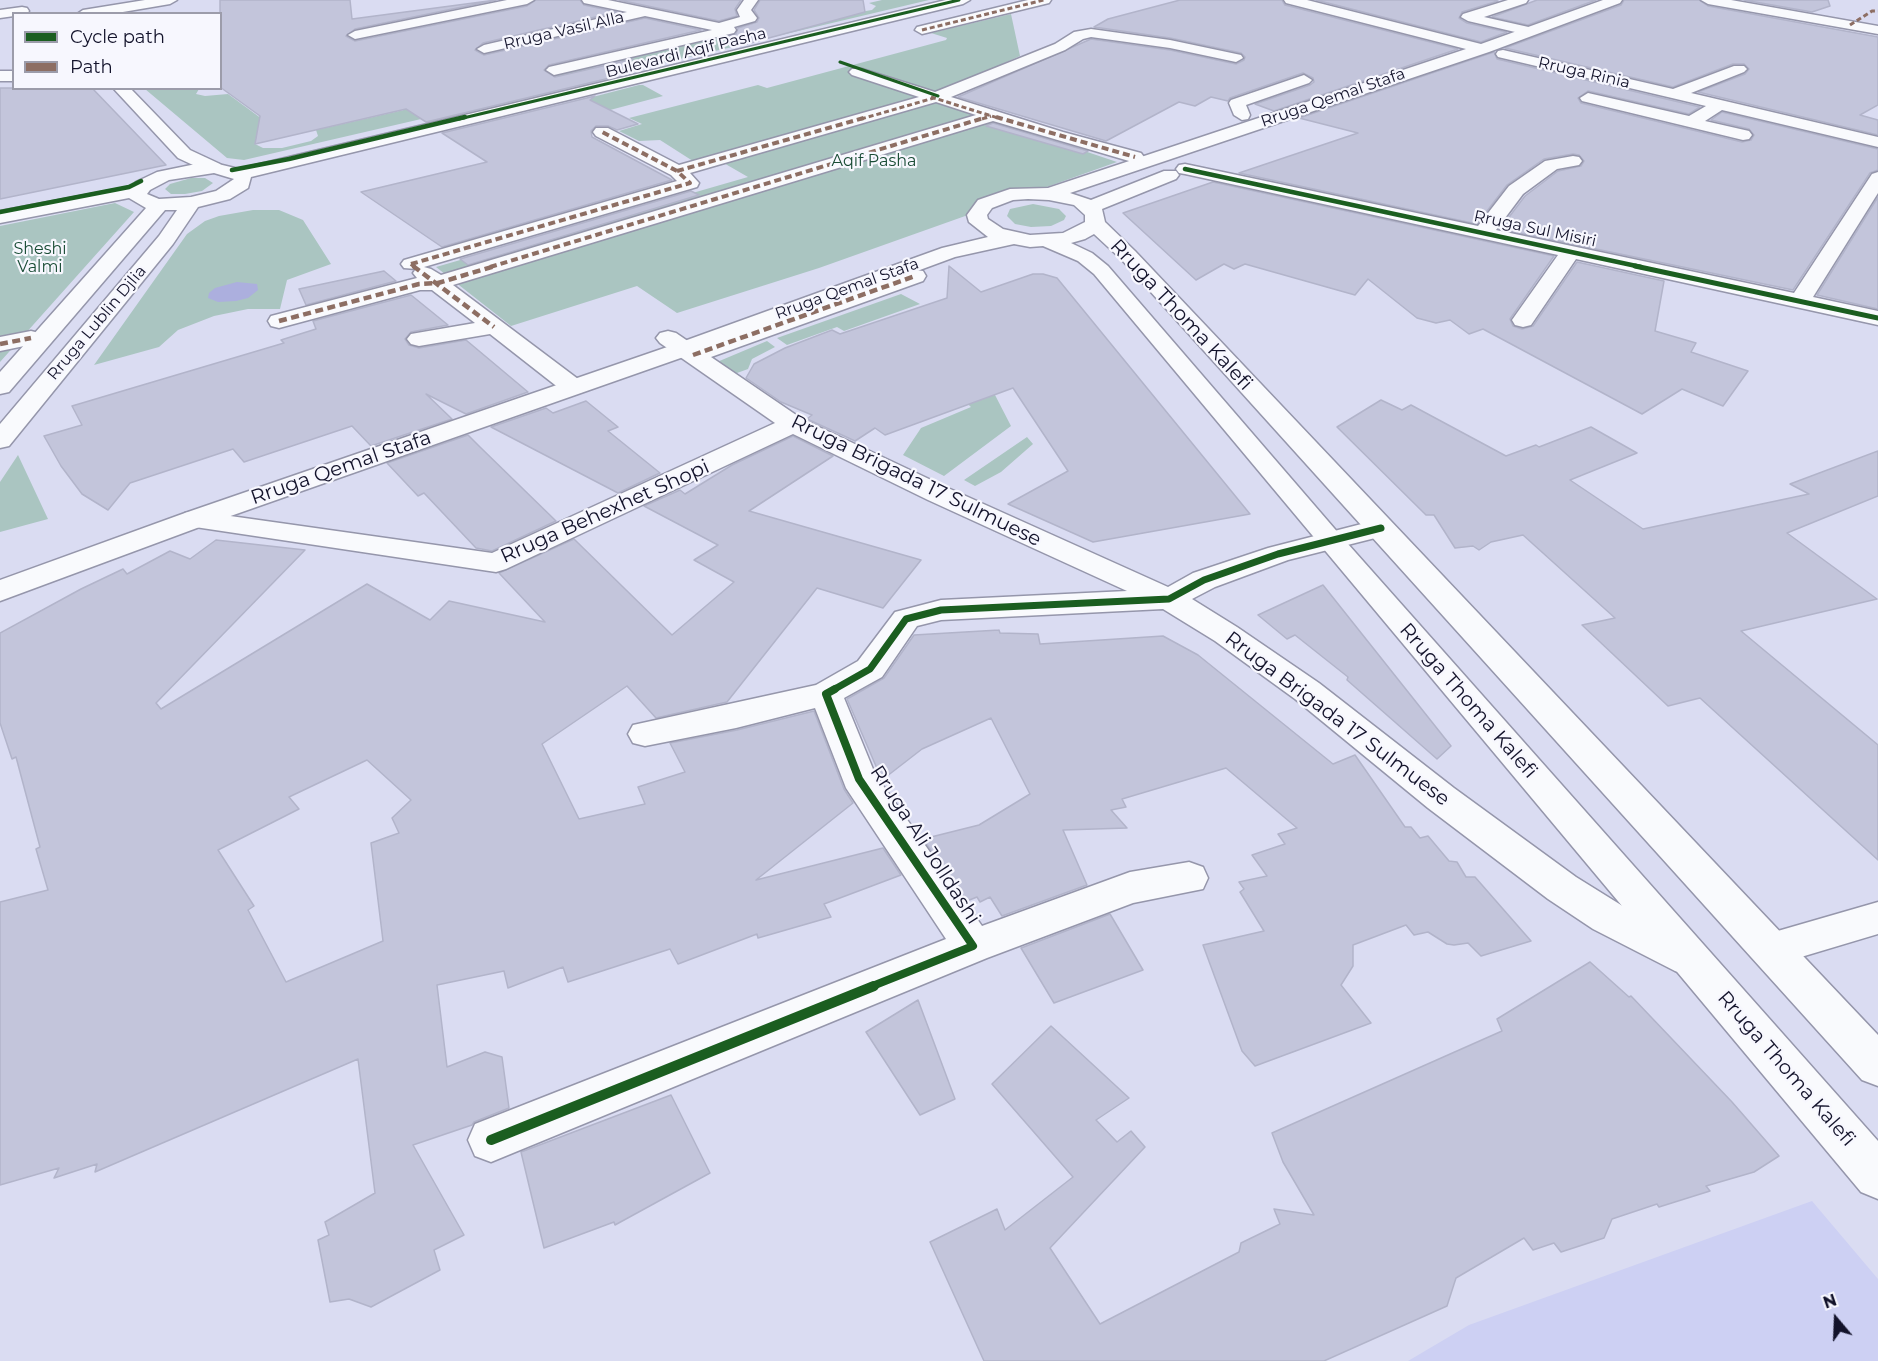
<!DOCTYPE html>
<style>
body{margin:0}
#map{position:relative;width:1878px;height:1361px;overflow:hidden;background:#dadcf2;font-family:Montserrat,sans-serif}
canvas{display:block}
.legend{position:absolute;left:12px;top:12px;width:210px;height:78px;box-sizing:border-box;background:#f7f7fe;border:2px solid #9c9caa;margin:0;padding:8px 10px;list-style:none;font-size:18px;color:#13132b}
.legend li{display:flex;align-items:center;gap:12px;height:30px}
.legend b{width:30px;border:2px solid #9c9caa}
.north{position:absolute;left:1806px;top:1289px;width:60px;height:60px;-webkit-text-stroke:4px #f7f7fe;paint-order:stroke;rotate:341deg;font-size:16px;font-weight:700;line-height:24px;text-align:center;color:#13132b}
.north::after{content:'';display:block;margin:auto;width:21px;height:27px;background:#13132b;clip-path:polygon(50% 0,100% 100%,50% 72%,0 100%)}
</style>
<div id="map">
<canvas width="1878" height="1361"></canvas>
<ul class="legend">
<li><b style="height:8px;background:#1b5e20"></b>Cycle path</li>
<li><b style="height:8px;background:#8d6e63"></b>Path</li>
</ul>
<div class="north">N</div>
</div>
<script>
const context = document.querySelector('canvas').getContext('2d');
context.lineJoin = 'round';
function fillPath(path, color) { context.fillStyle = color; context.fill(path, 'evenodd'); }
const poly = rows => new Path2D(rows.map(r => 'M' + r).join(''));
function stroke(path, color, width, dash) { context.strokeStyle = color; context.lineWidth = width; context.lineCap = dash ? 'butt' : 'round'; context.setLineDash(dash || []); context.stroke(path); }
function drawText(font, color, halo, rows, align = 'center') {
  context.font = font + ' Montserrat,sans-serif'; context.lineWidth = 4.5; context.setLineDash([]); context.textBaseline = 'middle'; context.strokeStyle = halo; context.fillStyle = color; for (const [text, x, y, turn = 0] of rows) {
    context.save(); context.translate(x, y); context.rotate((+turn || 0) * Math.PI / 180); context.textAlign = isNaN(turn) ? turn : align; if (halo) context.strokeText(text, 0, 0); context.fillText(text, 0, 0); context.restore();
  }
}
fillPath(poly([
 [1812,1201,1878,1279,1878,1361,1408,1361,1469,1325]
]), '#cdd0f3');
fillPath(poly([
 [882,0,929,0,773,37,753,30,872,10,876,6,869,3],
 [1011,14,1020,56,927,98,1117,162,819,268,677,313,637,286,511,326,436,267,748,177,715,158,696,163,660,140,639,141,619,131,642,124,629,118,758,85,767,88,946,40,947,38,931,33],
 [722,37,741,45,244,160,227,158,145,89,199,89,196,94,205,96,228,94,277,130,256,138,255,144,263,148,282,148,311,141,318,136,316,130,592,67,600,70,620,69,628,65,621,60],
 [639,85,643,85,663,96,576,119,554,107],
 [191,178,205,178,213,183,202,191,185,194,171,194,165,189,170,184],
 [115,203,134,212,0,362,0,226],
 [1033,204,1059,209,1066,216,1064,220,1051,226,1031,227,1015,224,1007,216,1010,209],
 [253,210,279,210,303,220,331,264,287,280,280,309,248,309,214,316,178,330,159,347,94,365,187,234,205,221,219,216],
 [901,294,920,304,844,331,837,327,787,345,777,338],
 [963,333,1011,426,944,476,903,455,921,428,971,407,955,392],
 [767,341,775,347,752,359,748,369,737,373,729,372,717,362],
 [1027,437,1033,444,1001,472,975,486,964,480],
 [18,455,48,519,0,532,0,482]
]), '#aac5c1');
fillPath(poly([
 [237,282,257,284,258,290,248,298,236,301,218,302,208,298,209,293,215,288]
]), '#acafde');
const building = poly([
 [220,0,350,0,352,19,496,0,355,29,346,36,355,41,527,6,536,0,580,0,584,5,617,12,483,43,475,50,484,55,645,18,701,30,549,65,544,70,555,77,633,59,614,77,426,122,406,109,255,144,260,116,220,87,220,0],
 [619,0,741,0,735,9,737,16,719,21,619,0],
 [760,0,863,0,865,12,743,45,725,37,736,34,738,28,757,22,759,18,754,10,760,0],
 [1180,0,1282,0,1285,5,1458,49,1274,111,1255,104,1310,85,1314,82,1313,78,1303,73,1230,98,1228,101,1211,97,1195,106,1179,102,1106,141,958,97,1091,39,1170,50,1236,64,1244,60,1245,57,1241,53,1170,38,1094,27,1108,19,1180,0],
 [1316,0,1494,0,1498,1,1462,12,1459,18,1467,23,1507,32,1481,42,1316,0],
 [1537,0,1596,0,1528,25,1492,17,1537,0],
 [1624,0,1699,0,1708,6,1878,37,1878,105,1860,115,1878,120,1878,135,1698,92,1745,74,1749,69,1744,64,1733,64,1673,87,1505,48,1621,5,1624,0],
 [1744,0,1828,0,1830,6,1812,12,1744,0],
 [1494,52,1497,59,1700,107,1689,114,1588,91,1578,98,1581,103,1742,142,1751,140,1754,135,1749,129,1711,120,1722,112,1878,149,1878,170,1870,173,1793,290,1500,229,1525,196,1558,171,1581,166,1584,161,1579,155,1573,154,1544,159,1507,185,1477,224,1239,173,1358,133,1299,118,1494,52],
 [0,88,92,88,166,165,0,199,0,88],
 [595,96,590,100,638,124,617,130,608,126,596,126,591,131,592,137,672,180,442,247,361,192,487,162,442,133,595,96],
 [993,123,1088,151,1083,154,986,126,993,123],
 [1213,182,1554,256,1510,319,1513,326,1522,329,1533,326,1577,262,1664,281,1655,331,1696,343,1691,352,1748,371,1723,406,1682,389,1642,414,1483,329,1469,334,1450,320,1436,323,1417,318,1368,279,1355,295,1245,264,1234,269,1224,264,1196,280,1123,213,1213,182],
 [691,191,699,195,468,265,460,259,691,191],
 [1878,197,1878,309,1817,295,1878,197],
 [949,266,981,292,1033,274,1043,274,1057,278,1250,514,1093,542,1008,504,1068,471,1013,388,885,435,875,428,855,441,807,419,812,415,781,402,746,378,754,364,785,348,832,330,840,334,947,298,949,266],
 [384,271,396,281,306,305,299,289,384,271],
 [411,295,448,325,411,332,405,339,409,345,419,348,466,340,528,392,466,414,426,394,452,419,371,446,352,426,244,462,233,449,130,483,108,510,82,494,61,466,44,436,82,425,72,406,284,343,281,340,316,329,313,321,411,295],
 [1381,400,1402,410,1411,405,1506,456,1536,445,1539,447,1591,427,1637,453,1570,480,1643,529,1809,494,1790,484,1878,451,1878,496,1787,533,1877,599,1741,631,1878,745,1878,860,1700,698,1668,706,1582,625,1615,618,1523,535,1491,542,1479,550,1473,546,1455,548,1434,515,1426,515,1337,427,1381,400],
 [586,401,618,427,608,431,660,473,618,493,491,427,546,408,553,413,586,401],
 [468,435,480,447,556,521,492,551,476,548,424,493,418,496,387,463,468,435],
 [793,436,833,456,749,511,921,560,883,608,817,588,727,702,656,718,627,686,542,744,579,819,645,804,638,787,685,772,670,743,737,730,814,711,844,789,853,803,756,880,883,848,901,875,824,904,831,917,758,938,757,934,678,964,670,949,568,982,563,967,508,988,504,971,437,985,447,1067,485,1052,502,1057,509,1108,474,1122,472,1125,413,1145,464,1235,434,1250,440,1270,371,1307,349,1299,330,1302,318,1240,329,1235,325,1222,375,1193,358,1059,95,1172,97,1164,54,1178,59,1168,0,1185,0,902,48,890,36,849,40,847,16,757,12,759,0,723,0,633,81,589,123,569,127,574,170,551,190,559,216,540,305,550,156,703,161,709,367,584,430,620,449,601,545,622,499,573,574,539,672,635,734,582,694,560,718,545,644,506,680,490,685,494,732,465,793,436],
 [367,760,411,800,392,818,399,833,371,843,383,941,286,982,248,910,254,906,218,850,299,809,289,797,367,760],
 [1323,585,1451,746,1437,759,1347,680,1348,677,1295,635,1287,639,1258,615,1323,585],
 [999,630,1000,633,1038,634,1040,644,1163,636,1198,655,1333,764,1355,755,1405,827,1411,827,1420,838,1428,836,1449,861,1457,862,1466,877,1475,877,1531,941,1481,956,1468,943,1454,945,1447,944,1428,932,1414,935,1406,925,1353,945,1353,966,1341,985,1371,1023,1255,1066,1242,1051,1203,945,1264,931,1240,892,1244,889,1239,882,1267,876,1252,855,1285,844,1278,834,1297,828,1226,768,1122,799,1126,807,1111,810,1127,828,1063,830,1087,885,1002,916,990,897,980,902,977,897,967,901,923,839,979,825,1030,794,991,718,922,749,882,780,847,699,884,678,914,635,999,630],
 [1110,914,1143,970,1054,1003,1021,948,1110,914],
 [1590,962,1629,997,1631,996,1732,1102,1779,1156,1754,1172,1706,1186,1710,1191,1659,1207,1657,1204,1612,1219,1604,1238,1561,1252,1554,1243,1533,1250,1524,1238,1456,1278,1447,1306,1324,1361,984,1361,930,1242,997,1209,1005,1230,1073,1177,992,1084,1051,1026,1129,1098,1096,1120,1117,1142,1131,1131,1145,1147,1050,1248,1100,1324,1239,1252,1241,1243,1280,1224,1274,1209,1314,1215,1283,1162,1272,1133,1502,1031,1497,1019,1590,962],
 [918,1000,955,1099,920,1115,866,1032,918,1000],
 [671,1095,710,1173,615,1225,614,1222,544,1248,521,1152,671,1095]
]);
fillPath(building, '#c3c5db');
stroke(building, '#b2b4ca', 1.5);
const minor = poly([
 [145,0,177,0,170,4,111,14,77,14,83,10,145,0],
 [507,0,534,0,527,4,355,39,348,35,355,31,507,0],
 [582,0,608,0,719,23,740,17,737,10,744,0,758,0,751,10,757,18,755,21,734,27,736,30,734,33,554,75,546,70,549,67,712,30,645,16,484,53,477,49,484,45,627,12,584,3,582,0],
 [1028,0,1051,0,1049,3,922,34,915,30,917,27,1028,0],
 [1508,0,1528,0,1526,3,1484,17,1533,28,1535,31,1533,34,1528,35,1468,21,1461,17,1463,14,1508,0],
 [1701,0,1731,0,1878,26,1878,34,1708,4,1701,0],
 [22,7,27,8,29,11,27,14,14,14,14,16,0,18,0,10,22,7],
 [1091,29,1170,40,1241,55,1243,58,1236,62,1170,48,1091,37,1083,39,1065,50,951,97,1063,132,1141,153,1144,157,1141,161,1129,161,993,121,453,285,582,382,585,387,582,392,573,394,564,392,490,334,419,346,411,344,407,339,411,334,475,323,432,290,420,290,279,328,271,326,268,321,271,316,417,278,413,273,416,269,404,268,401,264,404,260,677,181,671,175,596,136,593,132,596,128,608,128,679,165,919,97,852,75,849,72,852,69,862,69,935,92,1055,44,1074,32,1091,29],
 [936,102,976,115,441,275,431,269,424,267,697,187,699,183,690,173,936,102],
 [1503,50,1673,89,1734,66,1744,66,1747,69,1744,72,1691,93,1878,137,1878,147,1722,110,1705,121,1749,131,1752,135,1749,139,1743,140,1582,101,1580,98,1588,93,1689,116,1706,106,1498,57,1496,54,1498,51,1503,50],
 [0,71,14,71,14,81,0,81,0,71],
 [1304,75,1312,80,1309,83,1246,105,1250,115,1248,119,1242,120,1234,115,1229,103,1231,100,1304,75],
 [113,88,130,88,190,150,220,164,223,168,220,172,208,172,178,158,113,88],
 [1573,156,1579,157,1582,161,1579,165,1557,169,1523,194,1496,230,1794,293,1872,174,1878,172,1878,193,1813,297,1878,311,1878,325,1576,259,1531,325,1523,327,1515,325,1512,320,1558,255,1185,174,1179,173,1176,169,1179,165,1185,164,1478,226,1509,186,1545,161,1573,156],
 [915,270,923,271,926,276,923,281,711,357,802,419,948,488,1168,587,1193,573,1268,548,1381,519,1391,522,1395,528,1391,534,1288,560,1215,587,1192,599,1237,627,1319,683,1454,788,1576,877,1621,905,1705,947,1711,959,1705,971,1690,976,1675,971,1593,929,1548,899,1428,808,1295,699,1215,641,1163,609,941,620,917,626,882,677,844,698,875,774,982,926,1130,872,1189,862,1203,867,1208,878,1203,889,1133,903,987,958,491,1162,475,1156,468,1140,475,1124,946,939,846,788,815,708,736,728,645,746,633,743,628,734,633,725,816,685,858,661,895,612,941,600,1127,591,928,500,793,434,506,569,496,572,195,527,185,525,181,519,185,513,195,511,492,553,775,423,660,343,656,338,660,333,668,331,676,333,695,346,915,270],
 [31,331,39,333,43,338,39,343,0,351,0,337,31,331],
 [1878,902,1878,934,1771,966,1757,961,1751,949,1757,937,1878,902]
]);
const major = poly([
 [946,0,970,0,963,4,251,177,248,188,230,199,198,207,173,244,9,446,0,448,0,424,159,236,177,210,165,210,9,392,0,394,0,372,146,208,129,198,0,223,0,211,134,186,136,182,157,172,191,165,214,163,239,169,946,0],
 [214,173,234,179,216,191,191,197,159,199,147,194,150,190,169,180,214,173],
 [1284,0,1307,0,1481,44,1603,0,1622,0,1620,3,1489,52,1070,193,1091,200,1164,171,1176,171,1179,175,1176,179,1102,209,1105,222,1135,251,1878,1035,1878,1086,1862,1080,1121,259,1094,234,1085,239,1071,243,1092,253,1108,266,1340,535,1878,1141,1878,1199,1861,1192,1094,274,1078,261,1043,246,1030,247,1014,244,955,257,692,354,205,525,0,601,0,580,185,513,676,344,942,248,988,237,969,222,967,215,978,200,1010,189,1048,188,1466,49,1286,3,1284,0],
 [1028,199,1049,200,1074,205,1085,215,1085,222,1063,233,1030,235,1003,229,988,219,987,215,992,208,1013,200,1028,199]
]);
stroke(minor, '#9596ab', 3);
stroke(major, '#9596ab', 3);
fillPath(minor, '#f9fafd');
fillPath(major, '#f9fafd');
stroke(poly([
 [1850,25,1872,11,1878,11],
 [922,30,1044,0],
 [931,97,1001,119],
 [861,119,934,98],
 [982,119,991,116]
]), '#8d6e63', 3, [5, 3]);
stroke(poly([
 [996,117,1135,157],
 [677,171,867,117],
 [411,264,690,183,677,171,602,132],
 [411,264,415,267],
 [490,267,987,117]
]), '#8d6e63', 4, [7, 4]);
stroke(poly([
 [413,266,494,327],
 [279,321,419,284,438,283,495,266],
 [0,344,31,338],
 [693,355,915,276]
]), '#8d6e63', 4.5, [8, 4.5]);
stroke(poly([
 [840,62,938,96],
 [459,119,959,0]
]), '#1b5e20', 3);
stroke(poly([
 [1185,169,1641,267],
 [232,170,289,159,465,117],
 [0,212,129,187,141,181]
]), '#1b5e20', 4.5);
stroke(poly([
 [1635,266,1878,318]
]), '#1b5e20', 5);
stroke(poly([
 [833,690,870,669,906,619,941,610,1169,599,1204,580,1278,554,1381,528]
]), '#1b5e20', 7);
stroke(poly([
 [835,689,826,694,859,779,973,946,870,987]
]), '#1b5e20', 8);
stroke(poly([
 [491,1140,874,986]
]), '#1b5e20', 10);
drawText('16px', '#13132b', '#f7f7fe', [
 ["Rruga Vasil Alla",564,31,-13],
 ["Bulevardi Aqif Pasha",686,53,-14],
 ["Rruga Rinia",1584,73,13],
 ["Rruga Qemal Stafa",1333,98,-19],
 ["Rruga Sul Misiri",1535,229,12],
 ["Rruga Qemal Stafa",847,289,-20],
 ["Rruga Lublin Djlia",97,323,-50]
]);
drawText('16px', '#194c35', '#f7f7fe', [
 ["Aqif Pasha",874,161],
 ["Sheshi",40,249],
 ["Valmi",40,267]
]);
drawText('20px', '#13132b', '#f7f7fe', [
 ["Rruga Thoma Kalefi",1181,315,47],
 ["Rruga Qemal Stafa",341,468,-19],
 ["Rruga Brigada 17 Sulmuese",916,481,26],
 ["Rruga Behexhet Shopi",605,512,-24],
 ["Rruga Thoma Kalefi",1468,701,49],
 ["Rruga Brigada 17 Sulmuese",1337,719,37],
 ["Rruga Ali Jolldashi",925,845,57],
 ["Rruga Thoma Kalefi",1786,1069,49]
]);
</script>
